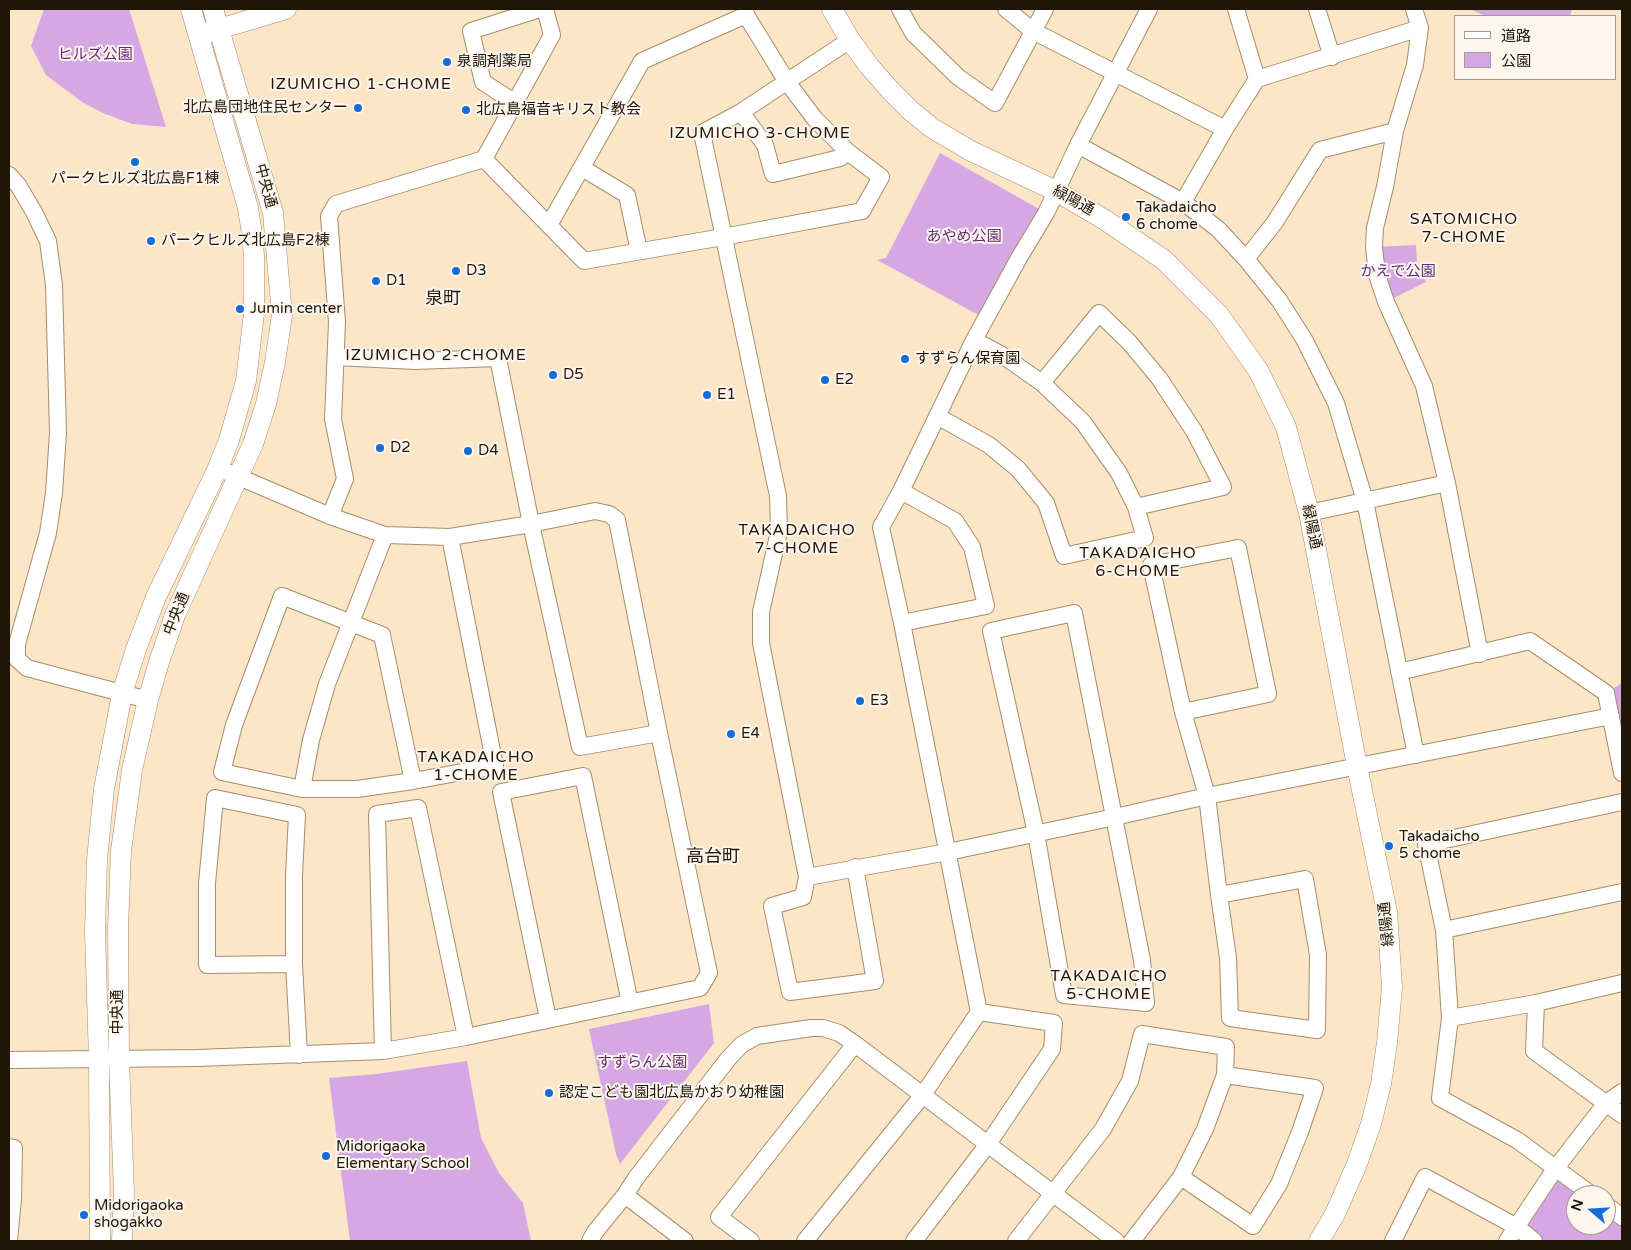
<!DOCTYPE html>
<meta charset="utf-8">
<style>
body{margin:0}
#map{position:relative;width:1631px;height:1250px;overflow:hidden;background:#fce6c7;font-family:"Varela Round","Noto Sans JP",sans-serif}
canvas{display:block}
.frame{position:absolute;inset:0;border:10px solid #1f1607;pointer-events:none}
.legend{position:absolute;left:1454px;top:15px;width:162px;height:65px;box-sizing:border-box;background:#fcf6ee;border:1px solid #a49c92;margin:0;padding:6px 9px;list-style:none;font-size:15px;color:#1f1607}
.legend li{display:flex;align-items:center;gap:10px;height:25px}
.legend b{width:25px;border:1px solid #a49c92}
.north{position:absolute;left:1566px;top:1185px;width:50px;height:50px;box-sizing:border-box;background:#fcf6ee;border:1px solid #a49c92;border-radius:50%;rotate:289deg;font-size:14px;font-weight:700;line-height:20px;text-align:center;color:#1f1607}
.north::after{content:'';display:block;margin:auto;width:18px;height:22px;background:#176bd4;clip-path:polygon(50% 0,100% 100%,50% 72%,0 100%)}
</style>
<div id="map">
<canvas width="1631" height="1250"></canvas>
<div class="frame"></div>
<ul class="legend">
<li><b style="height:6px;background:#fff"></b>道路</li>
<li><b style="height:14px;background:#d5a8e4"></b>公園</li>
</ul>
<div class="north">N</div>
</div>
<script>
const context = document.querySelector('canvas').getContext('2d');
context.lineJoin = 'round';
function fillPath(path, color) { context.fillStyle = color; context.fill(path, 'evenodd'); }
const poly = rows => new Path2D(rows.map(r => 'M' + r).join(''));
function stroke(path, color, width, dash) { context.strokeStyle = color; context.lineWidth = width; context.lineCap = dash ? 'butt' : 'round'; context.setLineDash(dash || []); context.stroke(path); }
function drawText(font, color, halo, rows, align = 'center') {
  context.font = font + ' "Varela Round","Noto Sans JP",sans-serif'; context.lineWidth = 4; context.setLineDash([]); context.textBaseline = 'middle'; context.strokeStyle = halo; context.fillStyle = color; for (const [text, x, y, turn = 0] of rows) {
    context.save(); context.translate(x, y); context.rotate((+turn || 0) * Math.PI / 180); context.textAlign = isNaN(turn) ? turn : align; if (halo) context.strokeText(text, 0, 0); context.fillText(text, 0, 0); context.restore();
  }
}
fillPath(poly([
 [44,9,129,9,166,127,132,124,103,113,82,102,46,75,31,46],
 [1470,9,1572,9,1570,16,1485,16],
 [940,153,1046,213,986,319,877,260,886,258],
 [1416,245,1417,262,1426,282,1386,302,1374,247],
 [1622,683,1622,751,1606,693],
 [709,1004,714,1043,620,1164,616,1154,589,1029],
 [467,1061,481,1138,499,1173,523,1203,531,1241,350,1241,329,1078,376,1074],
 [1555,1169,1592,1195,1576,1195,1576,1225,1606,1225,1606,1205,1622,1217,1622,1241,1534,1241,1517,1227]
]), '#d5a8e4');
const minor = poly([
 [900,9,913,33,958,77,995,103,1045,9],
 [1006,9,1033,31,1225,129],
 [1236,9,1257,79],
 [1317,9,1332,57],
 [1414,9,1420,28,1415,65,1395,131,1385,187,1375,228,1374,247,1377,275,1386,302,1424,386,1447,483,1480,654],
 [850,40,741,112,702,133,778,496,779,531,761,612,761,643,807,877,803,897,772,906,790,992,875,981,855,867],
 [514,102,483,82,471,31,540,9],
 [741,112,765,145,773,174,840,158,848,152],
 [1078,145,1183,202,1218,229,1246,259,1279,300,1304,339,1336,403,1365,501,1416,755],
 [484,159,584,261,723,237,862,211,881,177,848,152,815,119,787,82,746,15,745,9],
 [582,168,627,195,639,251],
 [9,175,18,185,34,212,48,241,54,285,58,433,54,493,48,533,17,644,17,659,27,668,148,700],
 [1183,202,1225,129,1257,79,1420,28],
 [549,225,642,61,746,15],
 [1246,259,1275,222,1320,150,1395,131],
 [337,357,415,361,498,358,531,524,580,747,659,733],
 [1042,383,1099,313,1129,342,1159,378,1194,431,1223,487,1136,507],
 [937,416,989,445,1018,469,1046,503,1064,556,1145,538,1136,507,1119,473,1083,422,1042,383,1002,355,974,340],
 [901,491,955,521,972,547,986,606,902,623],
 [1309,513,1447,483],
 [330,516,345,479,333,419,337,322,329,216,336,204,484,159,552,35,545,9],
 [1074,613,1142,960,1146,1003,1064,995,1036,833,991,631,1074,613],
 [1399,672,1530,641,1606,693,1622,773],
 [1183,712,1268,694,1238,548,1151,565,1183,712,1207,796,1219,895,1228,958,1230,1018,1317,1030,1318,955,1305,879,1219,895],
 [413,781,382,635,282,596,234,725,222,772,302,789,357,789,413,781,495,766,450,537],
 [302,789,311,740,327,684,385,535],
 [807,877,948,852,1115,817,1207,796,1611,716],
 [1444,930,1622,892],
 [294,964,207,965,207,883,215,798,297,815,294,876,294,964,299,1055],
 [1536,1003,1534,1051,1622,1115],
 [1450,1018,1536,1003,1622,983],
 [548,1019,501,792,583,776,630,1003],
 [383,1051,377,814,418,808,466,1037],
 [9,1060,197,1058,383,1051,466,1037,700,988,709,973,659,733,617,520,609,514,595,511,531,524,450,537,385,535,330,516,218,468],
 [9,1147,14,1148,13,1199,9,1240],
 [1181,1177,1253,1226,1279,1184,1300,1132,1315,1088,1225,1075],
 [625,1195,685,1241],
 [1592,1195,1517,1140,1440,1098,1450,1018,1444,930,1426,844,1622,802],
 [1606,1205,1622,1217],
 [590,1241,595,1232,625,1195,636,1178,728,1059,741,1045,757,1036,811,1028,823,1028,839,1033,855,1044,1116,1241],
 [751,1241,719,1217,855,1044],
 [805,1241,922,1096,979,1012,902,623,881,527,901,491,974,340,1019,258,1046,213,1078,145,1149,9],
 [914,1241,988,1144,1052,1049,1054,1023,979,1012],
 [1016,1241,1103,1129,1130,1081,1142,1034,1226,1047,1225,1075,1205,1129,1181,1177,1132,1241],
 [1393,1241,1425,1177,1517,1227,1534,1241],
 [1507,1241,1555,1169,1606,1103,1622,1092]
]);
const tertiary = poly([
 [832,9,850,40,869,66,890,90,911,111,932,128,971,151,1056,191,1105,220,1164,260,1219,315,1258,370,1286,427,1309,513,1357,766,1387,912,1392,987,1387,1043,1381,1084,1371,1124,1357,1164,1335,1214,1319,1241],
 [206,33,286,9],
 [100,1241,99,1060,95,931,97,860,104,789,122,694,136,649,156,597,218,468,229,440,246,381,254,313,254,256,252,234,248,208,191,9],
 [122,1241,124,1193,119,1059,118,927,121,851,132,770,148,700,159,662,175,615,253,444,266,404,275,362,282,315,273,213,213,9]
]);
stroke(minor, '#a58d68', 18);
stroke(tertiary, '#a58d68', 21);
stroke(minor, '#fff', 16);
stroke(tertiary, '#fff', 20);
for (const [x, y, r, color] of [
 [447,62,5,"#176bd4"],
 [358,108,5,"#176bd4"],
 [466,110,5,"#176bd4"],
 [135,162,5,"#176bd4"],
 [1126,217,5,"#176bd4"],
 [151,241,5,"#176bd4"],
 [456,271,5,"#176bd4"],
 [376,281,5,"#176bd4"],
 [240,309,5,"#176bd4"],
 [905,359,5,"#176bd4"],
 [553,375,5,"#176bd4"],
 [825,380,5,"#176bd4"],
 [707,395,5,"#176bd4"],
 [380,448,5,"#176bd4"],
 [468,451,5,"#176bd4"],
 [860,701,5,"#176bd4"],
 [731,734,5,"#176bd4"],
 [1389,846,5,"#176bd4"],
 [549,1093,5,"#176bd4"],
 [326,1156,5,"#176bd4"],
 [84,1215,5,"#176bd4"]
]) { const dot = new Path2D(); dot.arc(x, y, r, 0, 2 * Math.PI); context.fillStyle = color; context.fill(dot); stroke(dot, '#fcf6ee', 2); }
drawText('15px', '#652977', '#fcf6ee', [
 ["ヒルズ公園",95,55],
 ["あやめ公園",964,237],
 ["かえで公園",1398,272],
 ["すずらん公園",642,1063]
]);
drawText('15px', '#1f1607', '#fcf6ee', [
 ["泉調剤薬局",457,62],
 ["北広島団地住民センター",348,108,"right"],
 ["北広島福音キリスト教会",476,110],
 ["パークヒルズ北広島F1棟",135,179,"center"],
 ["Takadaicho",1136,208],
 ["6 chome",1136,225],
 ["パークヒルズ北広島F2棟",161,241],
 ["D3",466,271],
 ["D1",386,281],
 ["Jumin center",250,309],
 ["すずらん保育園",915,359],
 ["D5",563,375],
 ["E2",835,380],
 ["E1",717,395],
 ["D2",390,448],
 ["D4",478,451],
 ["E3",870,701],
 ["E4",741,734],
 ["Takadaicho",1399,837],
 ["5 chome",1399,854],
 ["認定こども園北広島かおり幼稚園",559,1093],
 ["Midorigaoka",336,1147],
 ["Elementary School",336,1164],
 ["Midorigaoka",94,1206],
 ["shogakko",94,1223]
], 'left');
drawText('15px', '#1f1607', '#fcf6ee', [
 ["中央通",265,186,75],
 ["緑陽通",1073,201,29],
 ["緑陽通",1311,527,78],
 ["中央通",177,614,-68],
 ["緑陽通",1387,924,-96],
 ["中央通",118,1012,-90]
]);
context.letterSpacing = '1px';
drawText('16px', '#1f1607', '#fcf6ee', [
 ["IZUMICHO 1-CHOME",361,85],
 ["IZUMICHO 3-CHOME",760,134],
 ["SATOMICHO",1464,220],
 ["7-CHOME",1464,238],
 ["IZUMICHO 2-CHOME",436,356],
 ["TAKADAICHO",797,531],
 ["7-CHOME",797,549],
 ["TAKADAICHO",1138,554],
 ["6-CHOME",1138,572],
 ["TAKADAICHO",476,758],
 ["1-CHOME",476,776],
 ["TAKADAICHO",1109,977],
 ["5-CHOME",1109,995]
]);
context.letterSpacing = '0px';
drawText('18px', '#1f1607', '#fcf6ee', [
 ["泉町",443,299],
 ["高台町",713,857]
]);
</script>
